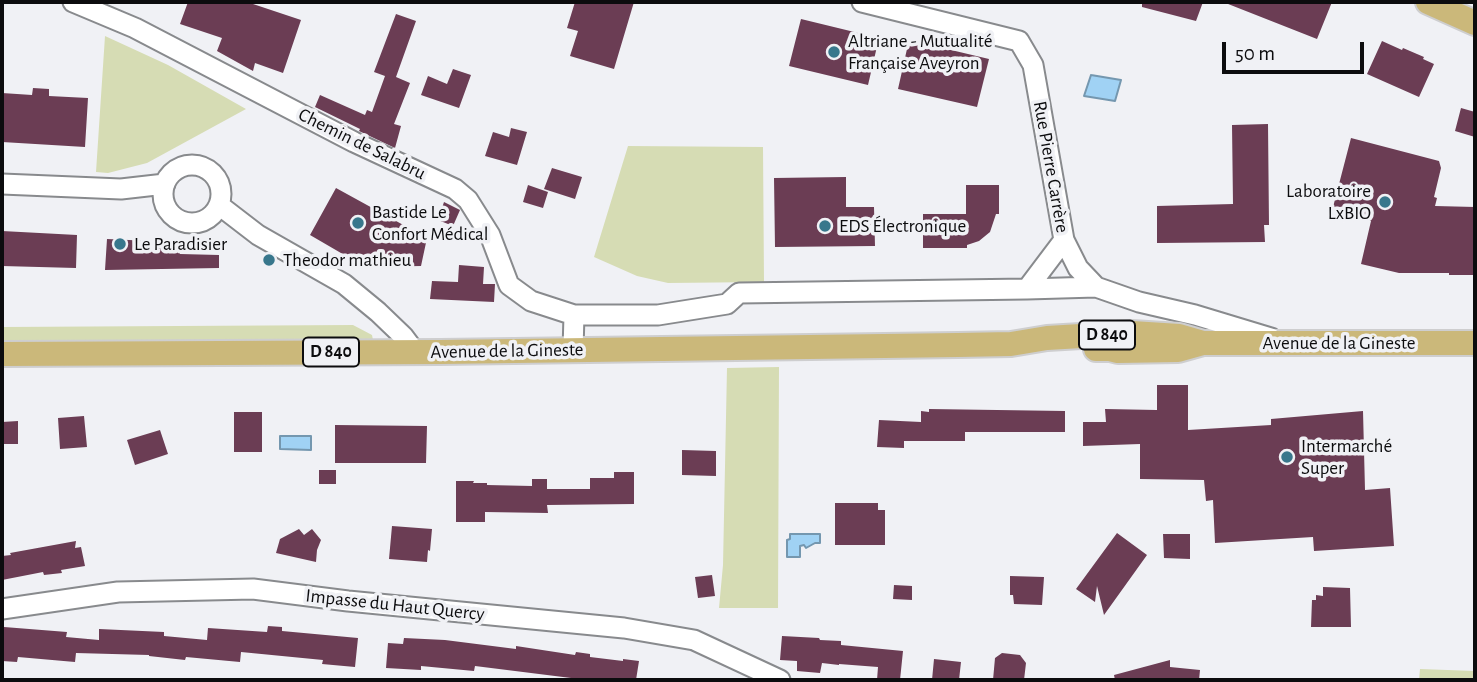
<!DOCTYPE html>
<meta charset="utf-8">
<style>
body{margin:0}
#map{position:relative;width:1477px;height:682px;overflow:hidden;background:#f0f1f5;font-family:"Alegreya Sans",sans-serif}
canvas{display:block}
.frame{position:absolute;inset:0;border:4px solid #0c0c0e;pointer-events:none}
.scale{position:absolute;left:1222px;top:42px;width:142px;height:32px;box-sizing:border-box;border:4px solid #0c0c0e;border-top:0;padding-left:9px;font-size:21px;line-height:24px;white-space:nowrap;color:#0c0c0e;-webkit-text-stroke:5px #f0f1f5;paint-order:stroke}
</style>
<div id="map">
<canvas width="1477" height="682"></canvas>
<div class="frame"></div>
<div class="scale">50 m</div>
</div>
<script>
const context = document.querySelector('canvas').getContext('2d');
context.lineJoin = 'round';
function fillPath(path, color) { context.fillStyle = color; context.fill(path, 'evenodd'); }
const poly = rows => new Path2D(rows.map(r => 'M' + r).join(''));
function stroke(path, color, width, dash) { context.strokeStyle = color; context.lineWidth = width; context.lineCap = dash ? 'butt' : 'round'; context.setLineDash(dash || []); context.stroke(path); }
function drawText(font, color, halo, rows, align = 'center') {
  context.font = font + ' "Alegreya Sans",sans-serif'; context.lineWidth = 7; context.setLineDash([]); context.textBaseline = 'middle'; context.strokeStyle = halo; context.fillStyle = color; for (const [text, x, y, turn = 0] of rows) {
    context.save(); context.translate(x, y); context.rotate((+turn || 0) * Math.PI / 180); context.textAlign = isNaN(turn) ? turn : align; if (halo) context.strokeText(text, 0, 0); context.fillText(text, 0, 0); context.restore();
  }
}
fillPath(poly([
 [105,36,168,65,246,109,147,163,108,173,96,172],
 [628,146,763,147,764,282,668,283,637,276,594,257],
 [353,325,372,335,373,340,2,343,2,327],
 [779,367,778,608,719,608,723,565,727,368],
 [1420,669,1475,671,1475,680,1419,680]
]), '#d6dcb4');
const water = poly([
 [1091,75,1121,80,1115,101,1084,96,1091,75],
 [280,436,311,436,311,450,280,449,280,436],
 [790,534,820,534,820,543,815,543,806,548,804,545,800,546,800,557,787,557,787,540,790,539,790,534]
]);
fillPath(water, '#a0d2f4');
stroke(water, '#7497af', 2);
fillPath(poly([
 [188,2,247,2,301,20,283,73,255,63,253,71,217,51,222,38,180,24],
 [575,2,634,2,614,69,570,56,578,31,567,28],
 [1142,2,1203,2,1196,21,1142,7],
 [1223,2,1332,2,1317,39],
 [396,14,416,21,396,77,410,83,394,124,401,126,395,148,359,131,360,129,315,107,320,95,365,115,367,110,372,112,385,76,374,72],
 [801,19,879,38,868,85,789,66],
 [909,40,989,59,977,107,898,89],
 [1382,41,1402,50,1403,48,1424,57,1423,59,1434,64,1419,97,1367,74],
 [453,69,471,75,459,108,421,95,428,76,447,84],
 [33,88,49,89,49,96,88,98,85,147,2,142,2,93,32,95],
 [1461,108,1475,112,1475,137,1455,131],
 [1268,124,1269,225,1264,225,1265,242,1157,243,1157,206,1233,204,1232,125],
 [511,128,527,132,517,165,485,156,493,132,509,137],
 [1351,138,1439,161,1441,168,1434,197,1437,198,1435,206,1475,207,1475,275,1449,275,1449,273,1399,273,1361,264,1371,221,1332,211],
 [552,168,582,177,575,199,544,189],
 [846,177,846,207,874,207,875,246,775,247,774,178],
 [528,185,548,192,543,208,523,202],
 [966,185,999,185,999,214,996,214,990,232,979,241,967,245,967,248,923,248,923,214,966,214],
 [336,188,427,238,421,266,365,267,310,235],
 [444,202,460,210,453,226,438,220],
 [2,231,77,235,76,268,2,266],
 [107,239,151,241,156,244,179,246,180,254,219,255,219,268,105,270],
 [459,265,484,267,483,284,495,284,494,302,430,299,432,281,458,282],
 [1157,385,1188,385,1188,430,1271,425,1271,419,1363,411,1365,490,1390,488,1394,546,1314,551,1313,537,1215,543,1213,500,1206,501,1204,480,1140,479,1140,444,1083,446,1083,422,1106,422,1105,409,1157,410],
 [929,409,1065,411,1065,432,965,432,965,441,904,441,904,448,877,447,879,420,921,422,921,411,929,412],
 [234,412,262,412,262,452,234,452],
 [84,416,87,447,60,449,58,418],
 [18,421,18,444,2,444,2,422],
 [335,425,427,426,426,463,335,463],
 [160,430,168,454,135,465,127,440],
 [682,450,716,451,716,476,682,475],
 [319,470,336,470,336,484,319,484],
 [614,472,634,472,634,504,547,505,548,513,485,512,485,522,456,522,456,481,474,481,473,483,487,483,487,485,532,486,532,479,547,479,547,489,590,489,590,478,614,478],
 [835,503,878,503,878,510,885,510,885,545,835,545],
 [392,526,432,529,430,551,428,550,427,562,389,559],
 [299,529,304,535,312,529,321,540,317,550,316,562,276,553,280,539],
 [1117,533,1147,555,1104,615,1097,586,1095,602,1076,589],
 [1163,534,1190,534,1190,559,1164,558],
 [76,541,75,548,81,547,85,566,61,570,62,573,44,575,43,572,2,580,2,556,11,555,10,553],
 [712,575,715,596,698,598,695,577],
 [1010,576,1044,577,1042,605,1014,604,1013,595,1010,595],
 [894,585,912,586,912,600,893,599],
 [1323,587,1350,588,1351,627,1311,627,1312,600,1316,600,1316,595,1323,596],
 [268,626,282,627,282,631,358,638,355,667,322,664,323,660,241,652,240,662,186,657,185,660,149,656,149,655,76,653,75,662,18,657,17,662,2,661,2,636,4,627,67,632,66,637,99,640,99,629,164,632,164,636,207,640,208,628,267,632],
 [782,636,819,638,820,640,841,641,841,645,903,651,900,680,877,680,878,667,839,664,839,665,822,663,820,673,797,671,797,661,780,660],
 [404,638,445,640,516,649,516,646,575,655,576,652,590,654,590,657,623,661,623,659,639,661,636,680,587,680,475,666,474,671,421,666,421,670,386,668,388,643,403,644],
 [1002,653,1020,655,1026,663,1024,680,993,680,995,658],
 [934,659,961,662,959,680,932,680],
 [1170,660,1170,667,1200,670,1199,680,1115,680,1114,675]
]), '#6b3d54');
const minor = poly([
 [73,2,135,28,354,142,455,189,468,200,490,235,509,285,531,301,574,315,658,315,727,304,739,293,1027,289,1064,240],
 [862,2,1019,41,1033,65,1064,240,1078,268,1096,287,1139,302,1195,315,1271,338],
 '163 194a29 29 0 1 1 58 0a29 29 0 1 1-58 0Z',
 [2,184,121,189,165,184],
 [219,205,258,235,344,284,378,312,403,336,415,352],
 [1027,289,1096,287],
 [573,350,574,315],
 [2,609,118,592,253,589,348,601,624,628,694,640,780,680]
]);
const major = poly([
 [1428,2,1475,23],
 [1096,349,1110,349,1118,351,1178,350,1203,343,1475,343],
 [2,354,440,352,958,345,1011,344,1047,338,1132,333,1179,336,1203,343]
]);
stroke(minor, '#888a8d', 23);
stroke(major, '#cececf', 28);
stroke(minor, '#fff', 19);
stroke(major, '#cbb87a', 24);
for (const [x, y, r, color] of [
 [834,52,7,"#38778c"],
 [1385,202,7,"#38778c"],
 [358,223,7,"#38778c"],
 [825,226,7,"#38778c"],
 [120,244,7,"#38778c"],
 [269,260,7,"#38778c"],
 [1287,457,7,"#38778c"]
]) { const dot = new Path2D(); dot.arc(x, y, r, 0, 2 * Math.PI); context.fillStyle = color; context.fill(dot); stroke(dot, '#f0f1f5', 2.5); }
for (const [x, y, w] of [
 [1107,335,56],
 [331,352,56]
]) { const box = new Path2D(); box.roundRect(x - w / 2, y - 14.5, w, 29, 5); context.fillStyle = '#f0f1f5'; context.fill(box); stroke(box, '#0c0c0e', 2); }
drawText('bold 18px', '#0c0c0e', null, [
 ["D 840",1107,335],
 ["D 840",331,352]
]);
drawText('19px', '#0c0c0e', '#f0f1f5', [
 ["Altriane - Mutualité",848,41],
 ["Française Aveyron",848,63],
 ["Laboratoire",1371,191,"right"],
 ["LxBIO",1371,213,"right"],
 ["Bastide Le",372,212],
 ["Confort Médical",372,234],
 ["EDS Électronique",839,226],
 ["Le Paradisier",134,244],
 ["Theodor mathieu",283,260],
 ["Intermarché",1301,446],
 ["Super",1301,468]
], 'left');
drawText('19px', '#0c0c0e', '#f0f1f5', [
 ["Chemin de Salabru",362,144,26],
 ["Rue Pierre Carrère",1051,167,80],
 ["Avenue de la Gineste",1339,343],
 ["Avenue de la Gineste",507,351,-1],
 ["Impasse du Haut Quercy",395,605,6]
]);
</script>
